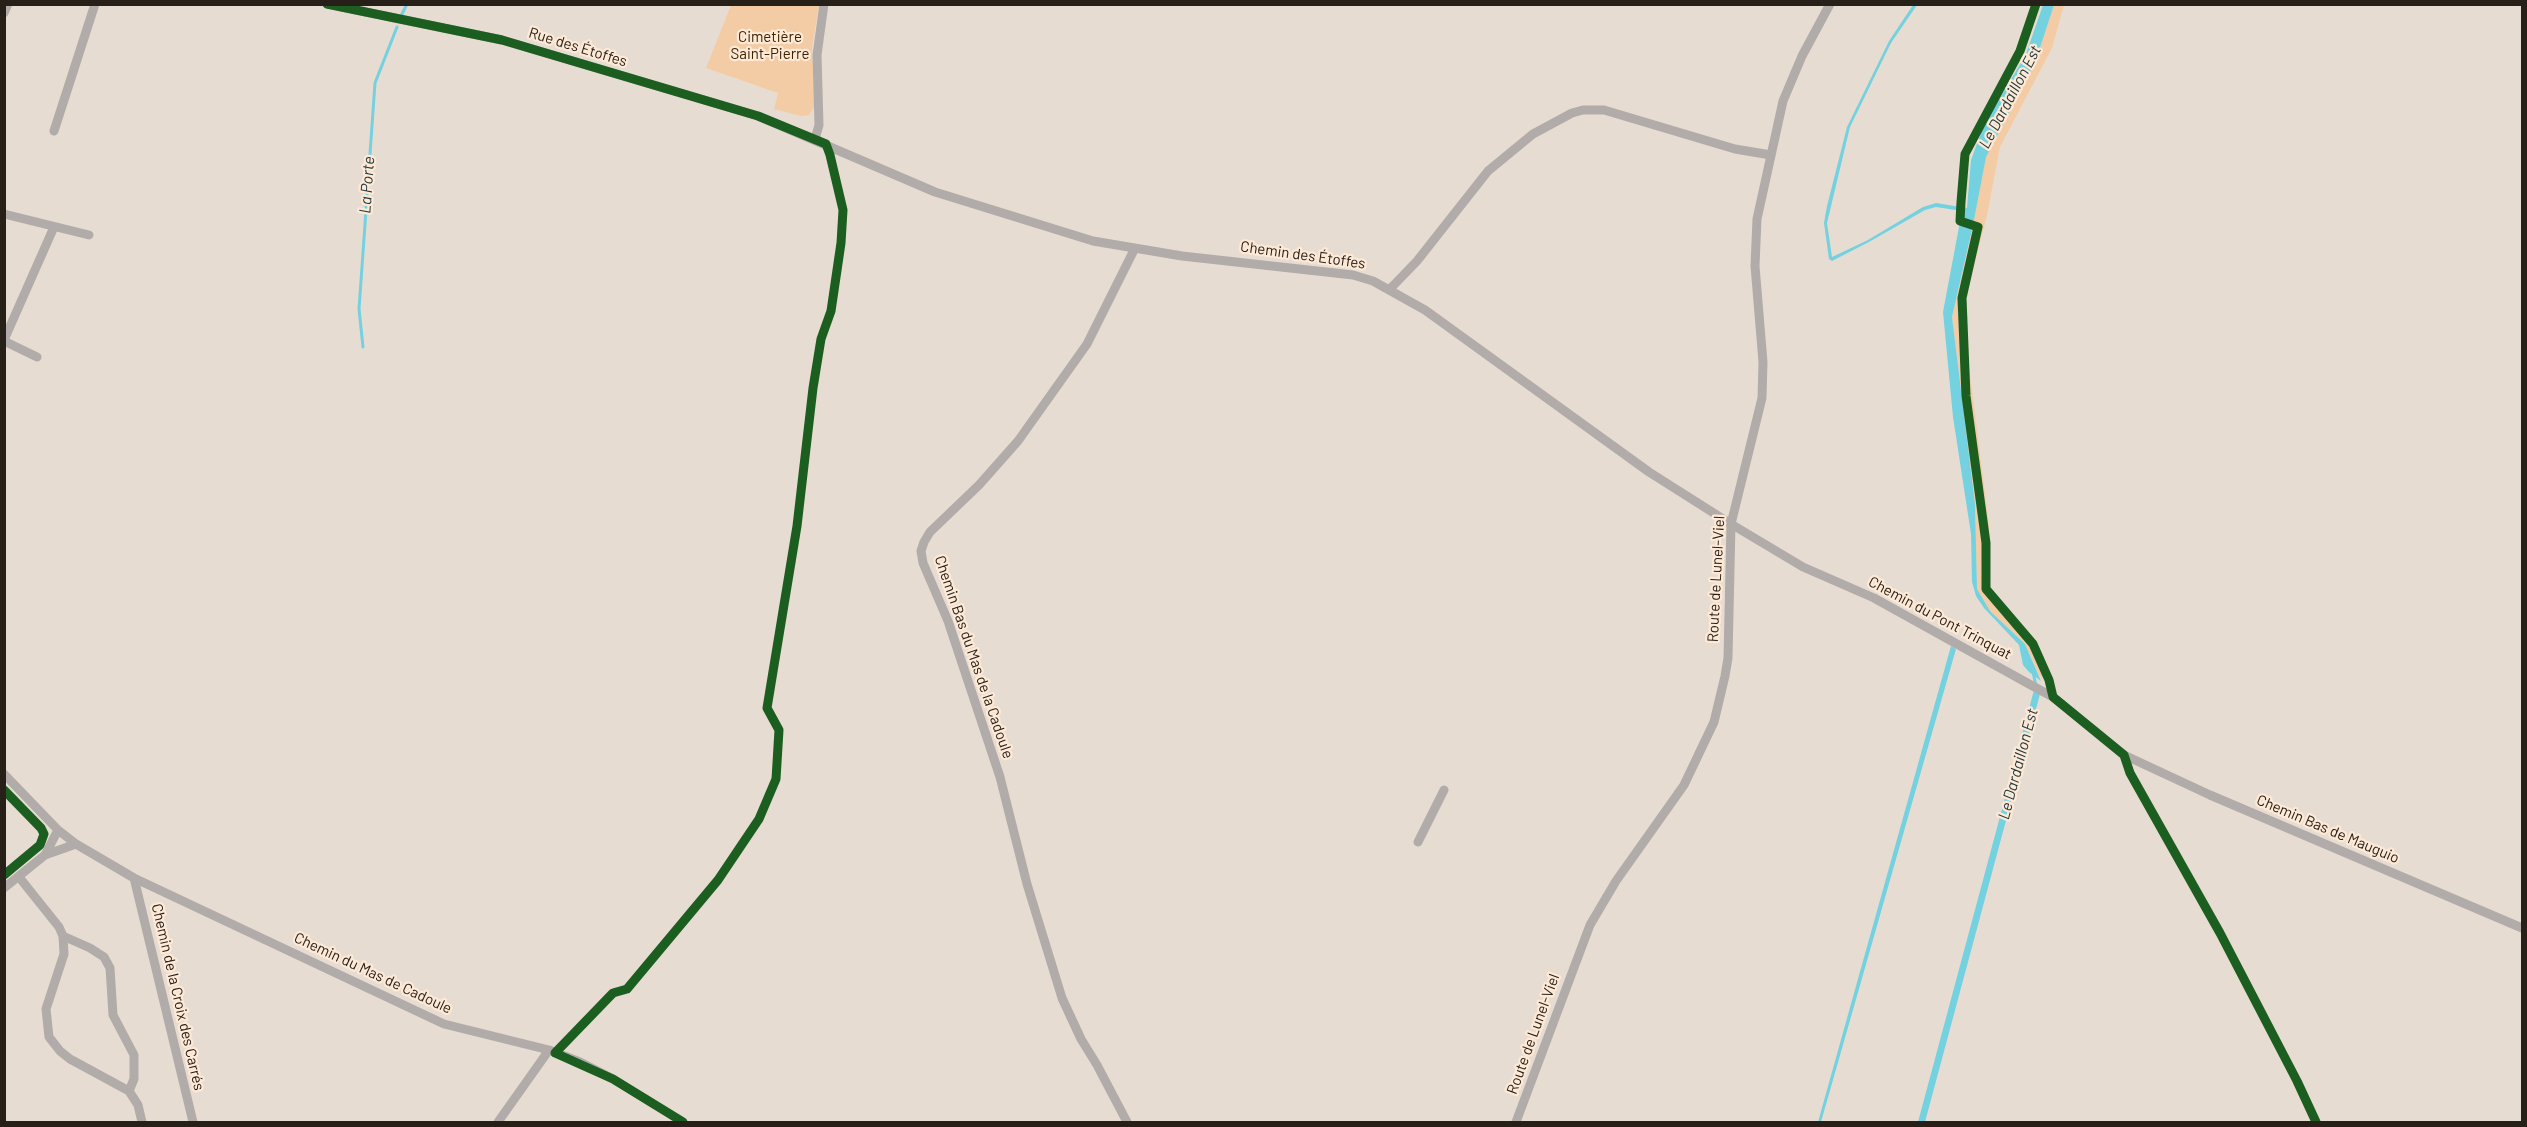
<!DOCTYPE html>
<meta charset="utf-8">
<style>
body{margin:0}
#map{position:relative;width:2527px;height:1127px;overflow:hidden;background:#e7dcd1;font-family:Barlow,sans-serif}
canvas{display:block}
.frame{position:absolute;inset:0;border:6px solid #272019;pointer-events:none}
</style>
<div id="map">
<canvas width="2527" height="1127"></canvas>
<div class="frame"></div>
</div>
<script>
const context = document.querySelector('canvas').getContext('2d');
context.lineJoin = 'round';
function fillPath(path, color) { context.fillStyle = color; context.fill(path, 'evenodd'); }
const poly = rows => new Path2D(rows.map(r => 'M' + r).join(''));
function stroke(path, color, width, dash) { context.strokeStyle = color; context.lineWidth = width; context.lineCap = dash ? 'butt' : 'round'; context.setLineDash(dash || []); context.stroke(path); }
function drawText(font, color, halo, rows, align = 'center') {
  context.font = font + ' Barlow,sans-serif'; context.lineWidth = 4.5; context.setLineDash([]); context.textBaseline = 'middle'; context.strokeStyle = halo; context.fillStyle = color; for (const [text, x, y, turn = 0] of rows) {
    context.save(); context.translate(x, y); context.rotate((+turn || 0) * Math.PI / 180); context.textAlign = isNaN(turn) ? turn : align; if (halo) context.strokeText(text, 0, 0); context.fillText(text, 0, 0); context.restore();
  }
}
fillPath(poly([
 [731,5,819,5,812,47,815,106,809,115,801,116,774,109,778,93,706,68],
 [2054,5,2064,5,2052,48,2000,147,1987,215,1964,305,1969,366,1989,525,1989,587,2033,638,2055,688,2039,675,2025,644,1990,611,1977,589,1975,504,1952,317,1973,225,1984,162,1988,151,2036,60]
]), '#f3cca5');
fillPath(poly([
 [1913,5,1917,5,1891,43,1850,127,1827,223,1832,257,1868,240,1923,207,1936,203,1967,208,1971,160,1984,125,2026,54,2043,5,2054,5,2036,60,1986,157,1973,225,1952,317,1975,504,1977,589,1990,611,2025,644,2041,681,2029,672,2023,665,2019,645,1984,608,1976,596,1972,582,1971,534,1953,417,1943,312,1962,211,1936,207,1925,210,1869,242,1832,261,1829,259,1824,223,1827,206,1847,127,1889,41],
 [1951,646,1956,649,1821,1122,1818,1122],
 [2034,690,2040,694,1925,1122,1918,1122]
]), '#74d1e0');
stroke(poly([
 [401,16,407,4],
 [363,347,359,309,375,83,397,27],
 [2033,672,2036,686]
]), '#74d1e0', 3);
stroke(poly([
 [327,4,502,40,758,116,935,192,1093,241,1182,256,1353,275,1373,281,1425,310,1649,472,1731,524,1803,567,1874,598,2029,684,2053,697,2124,755,2210,795,2522,928],
 [4,13,8,4],
 [54,131,95,4],
 [815,139,819,125,817,55,824,4],
 [4,214,89,235],
 [1390,289,1417,261,1488,171,1533,134,1572,113,1583,110,1604,110,1735,149,1771,155],
 [4,340,54,227],
 [4,341,37,357],
 [4,774,58,830,76,844,134,878,444,1024,549,1050,580,1062,613,1079,683,1122],
 [1418,842,1444,790],
 [45,855,58,830],
 [19,877,59,927,63,936,64,954,46,1009,49,1037,60,1051,70,1059,129,1091,138,1105,142,1122],
 [134,878,193,1122],
 [4,888,45,855,76,844],
 [63,936,90,948,104,957,110,968,113,1015,134,1055,134,1079,129,1091],
 [498,1122,549,1050],
 [1127,1122,1097,1065,1081,1039,1062,998,1027,884,1000,777,948,621,923,563,921,551,924,542,930,532,979,485,1018,441,1087,344,1135,248],
 [1516,1122,1590,925,1616,881,1684,785,1714,722,1725,676,1728,658,1731,524,1762,398,1763,362,1755,266,1757,219,1783,101,1802,56,1830,4]
]), '#b1aca9', 9);
stroke(poly([
 [327,4,502,40,758,116,826,144,830,155,843,210,841,243,831,311,821,339,813,388,797,526,767,708,779,730,776,779,759,819,718,880,627,989,613,993,555,1053,613,1079,683,1122],
 [2036,4,2020,51,1965,154,1961,202,1960,221,1978,227,1962,298,1966,396,1986,543,1986,589,2033,644,2049,680,2053,697,2124,755,2130,773,2220,933,2297,1081,2316,1122],
 [4,790,41,828,44,834,40,845,4,875]
]), '#1b5e20', 9);
drawText('15px', '#3d2202', '#fde9d6', [
 ["Cimetière",770,37],
 ["Saint-Pierre",770,54]
]);
drawText('15px', '#272019', '#fde9d6', [
 ["Rue des Étoffes",578,47,17],
 ["Chemin des Étoffes",1303,255,8],
 ["Route de Lunel-Viel",1716,579,-87],
 ["Chemin du Pont Trinquat",1940,618,28],
 ["Chemin Bas du Mas de la Cadoule",974,657,71],
 ["Chemin Bas de Mauguio",2328,829,23],
 ["Chemin du Mas de Cadoule",373,973,25],
 ["Chemin de la Croix des Carrés",178,997,77],
 ["Route de Lunel-Viel",1533,1034,-70]
]);
drawText('italic 16px', '#22393e', '#fde9d6', [
 ["Le Dardaillon Est",2010,97,-62],
 ["La Porte",367,185,-86],
 ["Le Dardaillon Est",2018,764,-75]
]);
</script>
